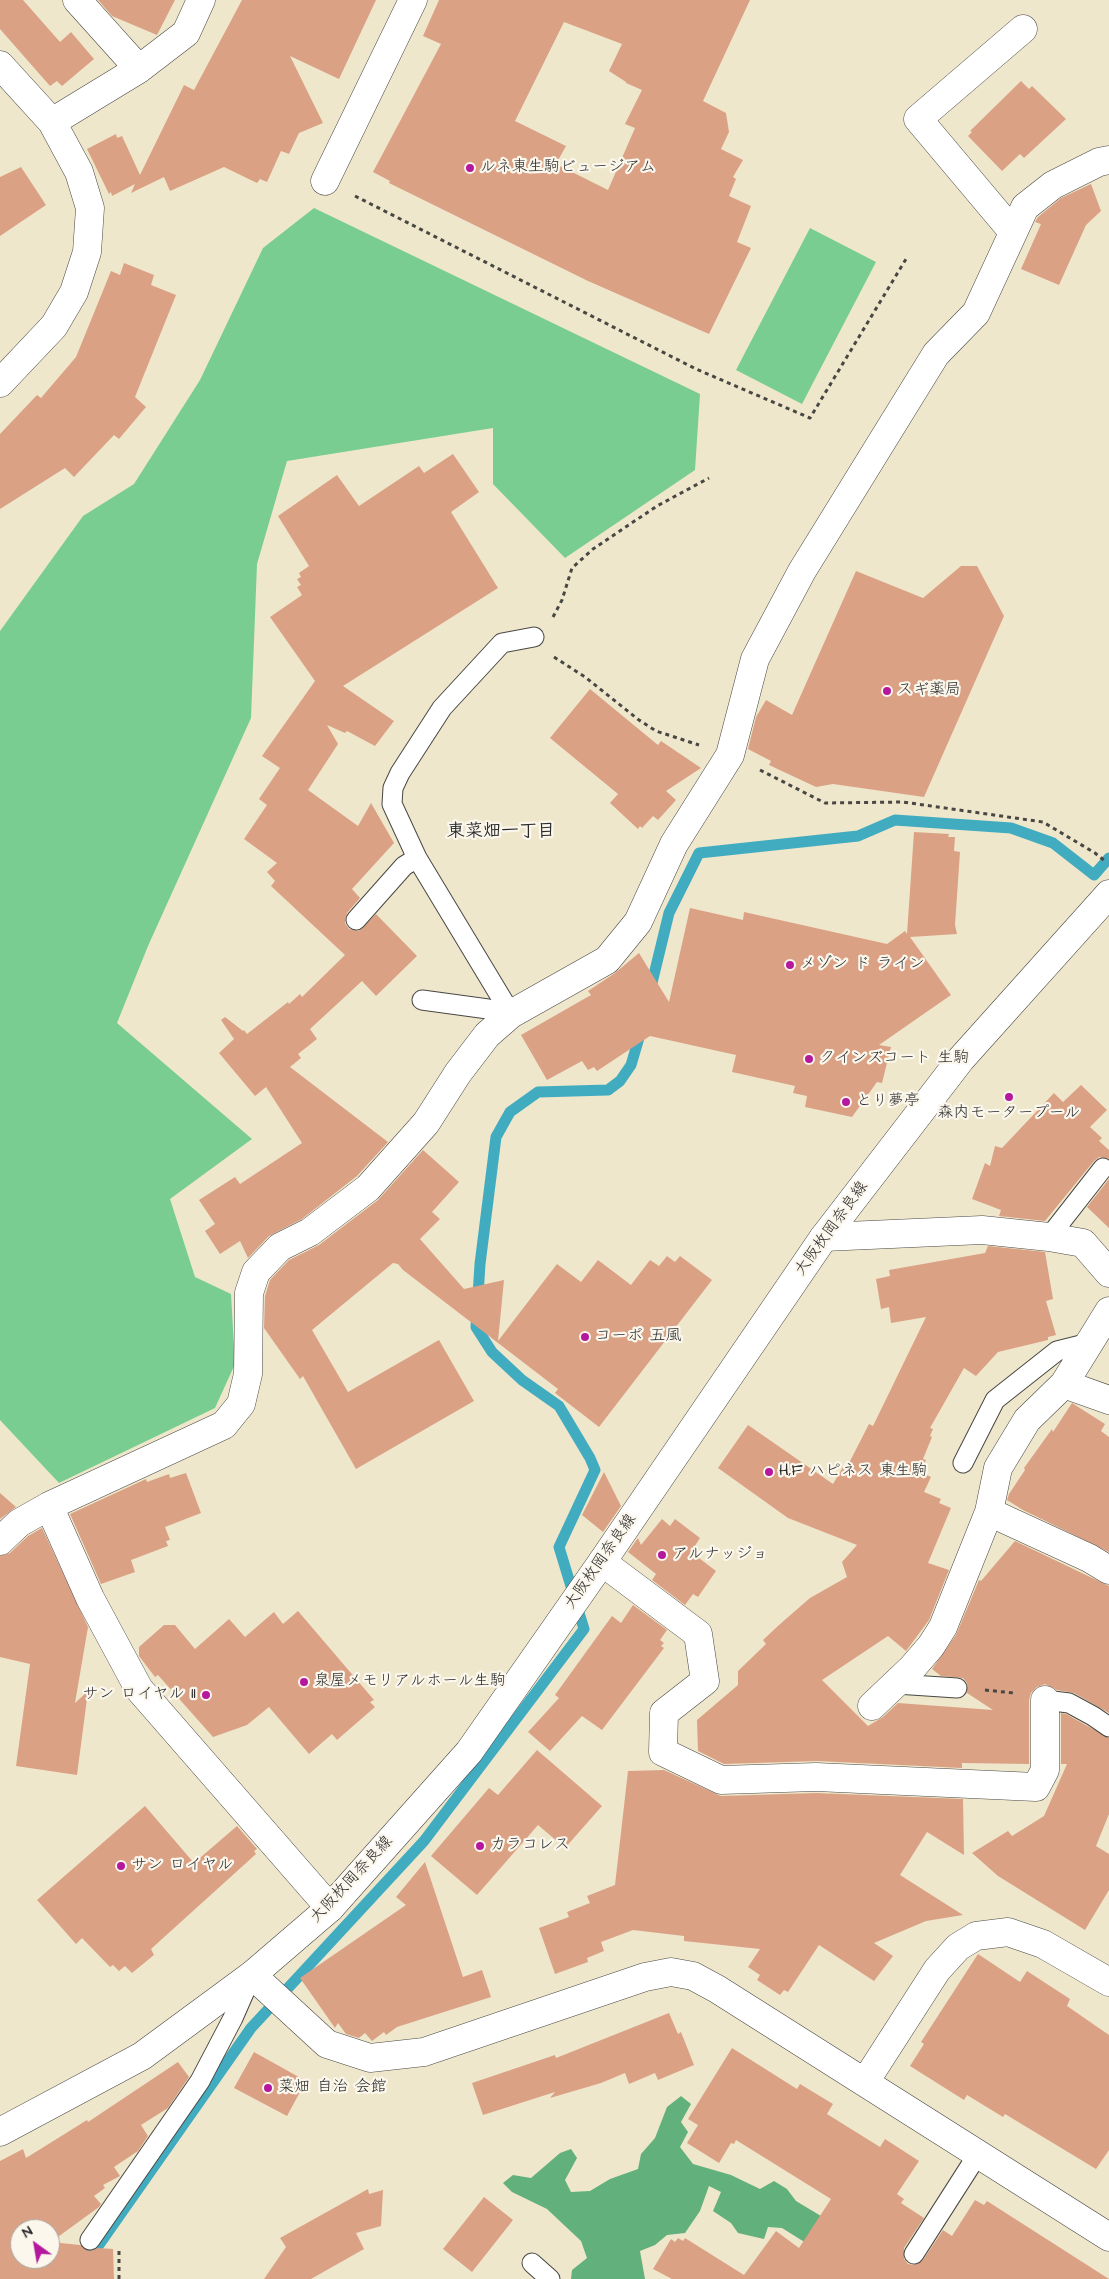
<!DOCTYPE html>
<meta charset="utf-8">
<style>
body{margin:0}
#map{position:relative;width:1109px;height:2279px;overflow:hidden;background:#efe7cc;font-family:"Architects Daughter",sans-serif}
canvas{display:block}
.north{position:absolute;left:10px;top:2219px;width:50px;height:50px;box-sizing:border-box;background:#fbf7ec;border:1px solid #a8a59f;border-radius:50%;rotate:328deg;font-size:14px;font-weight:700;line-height:20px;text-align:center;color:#2b2b2b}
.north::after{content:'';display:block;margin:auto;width:18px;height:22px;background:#b5179e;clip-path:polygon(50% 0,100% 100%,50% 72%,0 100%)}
</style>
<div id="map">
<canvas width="1109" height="2279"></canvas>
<div class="north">N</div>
</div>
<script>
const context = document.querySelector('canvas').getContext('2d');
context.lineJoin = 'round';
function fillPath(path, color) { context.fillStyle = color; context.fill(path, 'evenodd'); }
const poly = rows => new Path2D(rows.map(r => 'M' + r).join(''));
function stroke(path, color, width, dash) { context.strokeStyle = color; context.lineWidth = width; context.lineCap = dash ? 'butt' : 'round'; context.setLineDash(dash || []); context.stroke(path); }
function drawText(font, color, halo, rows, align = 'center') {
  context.font = font + ' "Architects Daughter","Klee One",sans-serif'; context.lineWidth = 4.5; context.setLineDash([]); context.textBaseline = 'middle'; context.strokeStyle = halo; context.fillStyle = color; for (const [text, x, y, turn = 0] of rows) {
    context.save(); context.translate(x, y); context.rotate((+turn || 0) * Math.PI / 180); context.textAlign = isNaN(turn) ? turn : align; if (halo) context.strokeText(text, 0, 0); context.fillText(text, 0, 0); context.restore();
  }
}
fillPath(poly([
 [314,208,700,394,695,470,565,558,493,484,493,428,287,461,257,564,251,718,148,946,117,1023,252,1139,170,1199,195,1277,231,1294,235,1364,215,1408,59,1483,0,1420,0,631,83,516,134,484,200,380,263,248],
 [810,228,876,262,802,404,736,370]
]), '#79cd91');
fillPath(poly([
 [681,2096,691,2104,681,2122,688,2132,680,2147,693,2164,731,2175,760,2189,774,2181,787,2189,796,2201,826,2219,822,2253,782,2228,768,2227,764,2239,738,2233,731,2223,713,2211,721,2192,709,2186,700,2211,685,2233,667,2235,655,2245,640,2251,645,2279,571,2279,572,2270,587,2258,581,2241,547,2209,512,2192,503,2183,513,2175,531,2178,560,2153,571,2149,577,2158,565,2180,571,2192,590,2191,610,2179,638,2169,641,2154,655,2138,667,2107]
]), '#62b07b');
stroke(poly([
 [650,991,669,913,699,853,858,836,895,820,1011,828,1053,843,1094,875,1109,858],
 [75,2279,251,2028,424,1841,584,1629,559,1547,595,1470,590,1458,559,1406,522,1380,492,1352,476,1327,480,1264,496,1137,510,1112,538,1092,608,1090,620,1081,631,1065,641,1031]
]), '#41acc0', 11);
fillPath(poly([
 [0,0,23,0,60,42,71,32,94,59,62,86,57,81,50,86,0,29],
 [98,0,175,0,157,35,112,16],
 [242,0,376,0,339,79,290,56,323,123,299,133,289,154,281,151,267,182,260,179,257,183,224,167,170,191,164,177,131,193,135,184,112,196,111,192,109,194,87,149,116,134,117,138,122,136,140,175,184,85,194,90],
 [439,0,750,0,703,101,726,113,729,132,721,149,743,160,733,177,736,179,729,196,751,206,737,242,751,248,709,334,588,281,389,183,390,181,373,172,441,44,423,36],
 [564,22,622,44,609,71,626,82,626,83,642,90,625,124,635,128,608,190,556,164,566,146,515,121],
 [1021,81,1029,89,1032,86,1066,119,1024,158,1020,154,1002,171,968,136,972,132,970,131],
 [21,167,46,205,0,236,0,177],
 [1091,184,1101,211,1086,225,1059,285,1021,269,1041,224,1035,222,1038,217,1061,198],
 [124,263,154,275,151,285,176,295,135,397,146,407,119,439,114,435,74,477,65,468,0,509,0,434,37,395,41,398,76,357,111,271,120,275],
 [453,454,479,492,451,512,498,588,343,686,394,721,375,746,347,731,345,733,327,725,338,744,308,790,358,826,371,803,394,843,352,889,360,898,347,913,345,923,349,929,359,931,376,914,417,956,376,996,362,981,310,1029,317,1039,298,1054,301,1058,290,1067,388,1142,357,1176,302,1219,269,1236,248,1258,240,1241,220,1254,205,1231,215,1224,199,1200,235,1177,240,1184,302,1143,266,1087,255,1096,219,1053,234,1039,221,1020,225,1017,243,1031,244,1030,247,1034,288,1002,289,1004,300,994,302,997,345,955,271,886,275,881,267,872,277,863,244,839,267,805,259,799,280,768,262,756,315,681,270,617,302,595,297,587,301,585,297,579,301,577,299,573,309,566,278,516,337,475,359,506,419,466,424,473],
 [961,566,977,566,1004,616,924,797,833,784,816,787,769,765,771,761,748,749,756,717,766,700,792,715,856,571,923,598],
 [590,689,658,745,661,741,701,768,666,791,676,800,658,820,653,816,642,828,640,826,638,829,610,803,618,794,550,738],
 [914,832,949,834,948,837,955,837,954,851,960,852,955,925,957,934,910,937,951,995,879,1045,891,1047,882,1083,877,1082,852,1117,805,1107,807,1096,793,1093,795,1086,732,1072,736,1055,650,1036,597,1071,594,1067,588,1070,582,1061,547,1080,521,1035,591,995,588,991,615,973,639,953,669,1002,690,908,743,920,744,912,887,944,905,931,907,934],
 [1081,1085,1107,1110,1090,1127,1102,1138,1099,1141,1109,1150,1109,1159,1099,1157,1094,1161,1045,1221,999,1216,1001,1210,972,1199,985,1163,990,1166,995,1146,1002,1148,1054,1093,1063,1102],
 [423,1150,459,1182,432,1212,440,1219,420,1239,464,1289,504,1280,498,1341,557,1264,581,1282,598,1260,631,1285,650,1260,659,1266,667,1256,675,1262,680,1256,712,1280,599,1427,555,1393,558,1389,403,1270,398,1264,393,1263,312,1330,348,1392,439,1340,474,1401,356,1469,303,1376,300,1379,264,1328,265,1296,270,1280,289,1260,319,1245,378,1200],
 [1109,1179,1109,1228,1087,1207],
 [988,1246,1045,1252,1053,1299,1046,1301,1056,1335,1048,1337,1048,1340,998,1352,976,1376,964,1368,930,1428,933,1429,930,1436,932,1437,923,1459,926,1460,921,1472,931,1477,924,1492,941,1499,939,1503,951,1508,928,1563,949,1570,929,1620,906,1651,888,1636,822,1680,868,1726,883,1717,898,1703,993,1710,967,1693,967,1683,963,1678,941,1676,932,1669,956,1635,979,1580,981,1581,1015,1541,1109,1586,1109,1713,1074,1693,1057,1690,1045,1684,1037,1687,1031,1693,1029,1700,1029,1764,962,1763,962,1768,817,1761,724,1764,698,1751,697,1720,738,1685,738,1671,766,1644,763,1640,779,1625,810,1598,847,1577,842,1562,857,1545,788,1518,718,1468,748,1425,833,1484,843,1467,846,1469,869,1424,873,1426,926,1317,891,1323,889,1307,881,1309,876,1279,890,1276,889,1270,985,1253],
 [1072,1403,1105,1424,1101,1431,1109,1437,1109,1552,1023,1510,1007,1500,1009,1494,1025,1470,1024,1468,1052,1429,1053,1432],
 [604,1472,621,1506,603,1532,582,1515],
 [186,1473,201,1513,165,1527,170,1540,166,1541,168,1546,131,1560,135,1572,101,1584,70,1514,146,1479,147,1482,169,1474,170,1478],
 [0,1493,16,1507,0,1519],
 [662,1519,670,1526,675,1519,700,1538,691,1552,716,1571,698,1597,693,1594,685,1605,652,1580,656,1574,628,1552,638,1538,641,1545],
 [42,1528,88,1627,75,1703,88,1691,77,1775,16,1766,30,1664,0,1657,0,1556,10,1553,28,1536],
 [633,1605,667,1630,660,1640,664,1643,661,1646,664,1648,602,1730,582,1716,550,1751,528,1732,559,1698,555,1695,612,1616,621,1623],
 [298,1611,374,1700,370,1702,375,1707,337,1740,332,1734,309,1754,269,1707,247,1725,213,1737,158,1675,155,1677,139,1656,139,1647,164,1625,175,1625,195,1649,229,1619,245,1637,274,1612,283,1624],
 [1061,1713,1066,1714,1109,1738,1109,1814,1096,1846,1109,1854,1109,1890,1085,1930,998,1876,972,1853,1008,1831,1012,1836,1044,1816,1067,1764,1061,1764],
 [537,1750,602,1806,565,1848,538,1825,477,1895,431,1856,489,1788,498,1795],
 [664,1770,721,1796,816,1793,963,1799,964,1855,927,1832,900,1875,963,1915,926,1921,874,1943,893,1956,874,1981,819,1945,788,1992,784,1990,780,1995,757,1980,760,1975,748,1967,760,1949,684,1941,684,1936,633,1930,601,1942,604,1951,587,1958,588,1962,555,1974,539,1928,569,1917,567,1912,590,1903,587,1896,615,1885,628,1771],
 [145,1806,194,1863,237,1826,257,1849,254,1851,256,1854,151,1949,154,1955,132,1973,125,1966,119,1971,113,1965,110,1967,82,1938,76,1944,37,1900],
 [425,1862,463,1977,482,1970,491,1997,397,2027,386,2035,384,2032,372,2041,365,2033,359,2038,346,2034,338,2023,335,2028,300,1978,406,1905,396,1897],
 [978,1954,1020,1982,1027,1971,1070,1999,1067,2006,1109,2035,1109,2150,1096,2169,1005,2114,1003,2117,967,2095,964,2100,910,2066,924,2044,921,2042],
 [669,2013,678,2034,681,2032,694,2065,658,2080,655,2073,629,2084,625,2073,601,2083,550,2098,555,2092,483,2115,472,2083,555,2055,556,2058],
 [732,2048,797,2089,800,2084,833,2104,827,2114,880,2147,885,2139,919,2161,897,2194,904,2199,901,2203,924,2218,904,2248,904,2259,908,2264,914,2265,923,2260,943,2230,952,2236,975,2200,984,2205,987,2201,1109,2279,672,2279,653,2269,671,2239,675,2242,678,2238,683,2241,685,2238,744,2275,776,2231,799,2248,831,2199,736,2140,734,2144,731,2143,719,2163,687,2143,698,2125,688,2119],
 [254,2052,306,2081,287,2116,234,2088],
 [178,2062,189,2077,168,2108,141,2125,148,2136,138,2151,114,2167,120,2176,103,2185,105,2188,94,2196,101,2204,99,2207,51,2242,80,2245,89,2251,98,2248,113,2249,114,2279,0,2279,0,2161,23,2149,26,2158,87,2120,88,2122],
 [20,2229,50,2229,50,2259,20,2259],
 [368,2189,369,2194,383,2190,381,2226,356,2233,364,2249,311,2279,264,2279,286,2247,280,2238],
 [484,2197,513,2220,472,2272,443,2249]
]), '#dba185');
const lane = poly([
 [356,920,404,866,417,858],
 [422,1000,488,1009,504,1019],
 [511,1014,417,858,392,804,393,788,400,773,442,708,502,643,534,637],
 [1049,1237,1103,1168],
 [963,1463,995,1400,1057,1351,1089,1343],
 [896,1684,957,1688],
 [1045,1700,1069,1703,1093,1716,1109,1727],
 [90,2240,200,2081,233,2018,251,1977],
 [914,2254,978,2154],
 [532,2263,550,2279]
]);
const street = poly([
 [77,0,139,69],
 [0,65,52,122,79,172,90,208,87,252,74,292,54,326,0,383],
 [52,122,139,69,186,33,201,0],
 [325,181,413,0],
 [1013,232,918,119,1023,29],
 [824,1237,982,1230,1049,1237,1083,1243,1109,1273],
 [1064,1384,1109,1311],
 [49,1506,90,1598,139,1689,330,1908],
 [989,1512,1089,1558,1109,1570],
 [0,1541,19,1523,49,1506,224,1425,241,1404,248,1374,249,1293,256,1272,280,1247,310,1232,368,1188,426,1123,458,1073,487,1035,511,1014,607,960,638,922,674,844,730,755,755,659,802,571,936,354,976,313,1025,207,1053,185,1099,162,1109,160],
 [602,1562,698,1634,705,1681,664,1713,663,1752,721,1780,816,1777,1036,1787,1045,1770,1045,1700],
 [872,1706,912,1668,931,1646,943,1627,989,1512,998,1468,1027,1420,1064,1384,1109,1400],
 [252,1975,327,2044,370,2058,424,2052,645,1977,671,1972,693,1976,717,1989,1109,2237],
 [865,2082,937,1970,958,1947,976,1936,1008,1932,1043,1944,1109,1982]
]);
const secondary = poly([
 [0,2132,142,2056,252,1975,330,1908,469,1752,602,1562,824,1237,961,1059,1109,894]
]);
stroke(lane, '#484743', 21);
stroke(street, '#484743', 29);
stroke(secondary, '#484743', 29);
stroke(poly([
 [355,196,696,369,810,418,906,259],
 [553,617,562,600,572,568,593,549,657,506,709,478],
 [554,657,585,677,639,720,656,731,699,745],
 [760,770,825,803,903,802,1043,822,1095,853,1105,861],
 [985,1690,1014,1693],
 [119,2279,119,2250]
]), '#484743', 3, [4, 4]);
stroke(lane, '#fff', 19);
stroke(street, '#fff', 28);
stroke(secondary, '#fff', 28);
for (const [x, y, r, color] of [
 [470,168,5,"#b5179e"],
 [887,691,5,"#b5179e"],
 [790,965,5,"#b5179e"],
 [809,1059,5,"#b5179e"],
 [1009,1097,5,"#b5179e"],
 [846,1102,5,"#b5179e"],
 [585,1337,5,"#b5179e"],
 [769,1472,5,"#b5179e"],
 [662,1555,5,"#b5179e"],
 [304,1682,5,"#b5179e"],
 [206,1695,5,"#b5179e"],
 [480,1846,5,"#b5179e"],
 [121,1866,5,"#b5179e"],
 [268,2088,5,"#b5179e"]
]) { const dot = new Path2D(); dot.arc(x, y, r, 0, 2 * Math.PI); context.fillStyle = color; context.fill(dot); stroke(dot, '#fbf7ec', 2); }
drawText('16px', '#2b2b2b', '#fbf7ec', [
 ["ルネ東生駒ビュージアム",480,168],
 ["スギ薬局",897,691],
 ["メゾン ド ライン",800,965],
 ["クインズコート 生駒",819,1059],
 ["とり夢亭",856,1102],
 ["森内モータープール",1009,1114,"center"],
 ["コーポ 五風",595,1337],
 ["H,F ハピネス 東生駒",779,1472],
 ["アルナッジョ",672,1555],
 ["泉屋メモリアルホール生駒",314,1682],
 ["サン ロイヤル II",196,1695,"right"],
 ["カラコレス",490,1846],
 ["サン ロイヤル",131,1866],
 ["菜畑 自治 会館",278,2088]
], 'left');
drawText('16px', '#2b2b2b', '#fbf7ec', [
 ["大阪枚岡奈良線",832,1229,-54],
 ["大阪枚岡奈良線",601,1562,-55],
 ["大阪枚岡奈良線",352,1880,-47]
]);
drawText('bold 18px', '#2b2b2b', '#fbf7ec', [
 ["東菜畑一丁目",501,832]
]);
</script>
